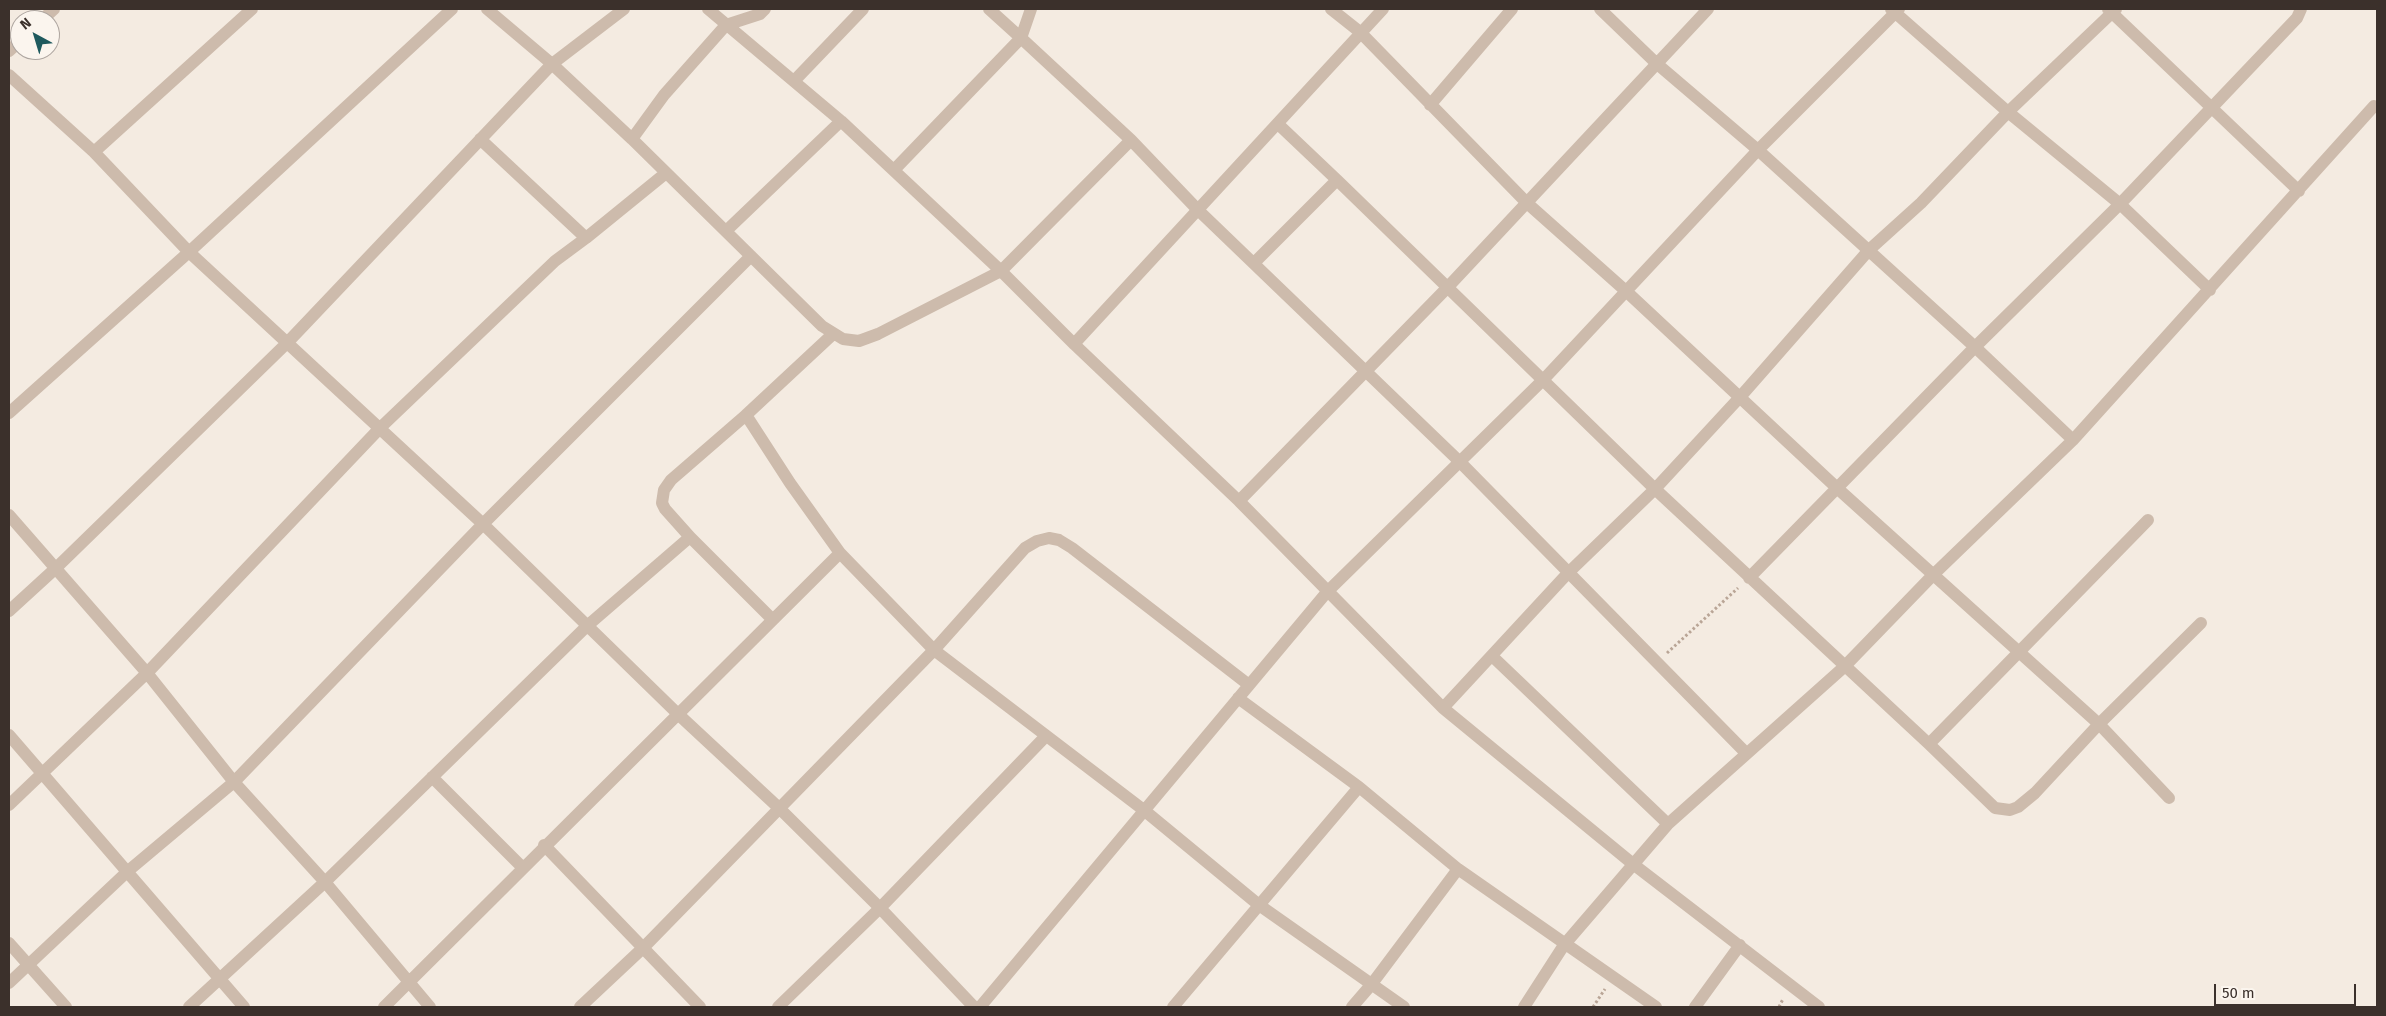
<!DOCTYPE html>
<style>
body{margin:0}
#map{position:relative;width:2386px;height:1016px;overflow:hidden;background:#f4ebe1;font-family:"Fira Sans",sans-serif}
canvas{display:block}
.frame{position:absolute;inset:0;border:10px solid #3b302b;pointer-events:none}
.north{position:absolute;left:10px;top:10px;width:50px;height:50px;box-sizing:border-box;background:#fbf5ee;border:1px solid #aea6a0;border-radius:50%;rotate:321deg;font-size:14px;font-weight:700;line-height:20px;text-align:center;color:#3b302b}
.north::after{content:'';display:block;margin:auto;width:18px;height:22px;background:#1f5a5e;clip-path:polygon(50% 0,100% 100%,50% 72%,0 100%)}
.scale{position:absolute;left:2214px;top:984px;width:142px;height:22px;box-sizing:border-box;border:2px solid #3b302b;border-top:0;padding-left:6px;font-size:15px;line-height:18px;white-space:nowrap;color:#3b302b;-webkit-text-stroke:4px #fbf5ee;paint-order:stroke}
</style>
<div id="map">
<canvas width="2386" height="1016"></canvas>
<div class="frame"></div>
<div class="north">N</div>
<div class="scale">50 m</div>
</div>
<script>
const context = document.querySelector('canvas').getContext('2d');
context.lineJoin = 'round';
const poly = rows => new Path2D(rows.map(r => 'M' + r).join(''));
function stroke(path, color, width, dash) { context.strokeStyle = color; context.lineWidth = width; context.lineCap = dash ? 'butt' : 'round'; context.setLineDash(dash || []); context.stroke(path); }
stroke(poly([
 [1667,653,1738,588],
 [1593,1007,1605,989],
 [1779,1007,1783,999]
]), '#b9a596', 3, [2.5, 2.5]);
stroke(poly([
 [487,9,552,64,632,139,822,326,843,339,859,341,878,334,1001,271,1131,140],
 [708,9,841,121,1001,271,1074,344,1239,501,1443,708,1633,864,1819,1007],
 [1031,9,1021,38,1131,140,1197,209,1459,461,1746,753],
 [1331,9,1360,32,1527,203,1627,292,1837,488,2099,724,2035,793,2018,807,2010,810,1995,808,1929,744,1655,489,1337,180],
 [1600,9,1656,63,1758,150,1975,347,2073,440],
 [1891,9,2008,112,2120,204,2210,290],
 [2108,9,2299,191],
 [42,20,54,9],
 [9,51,20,41],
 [9,75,94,152,189,252,483,524,679,715,779,808,880,908,974,1007],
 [795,80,863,9],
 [1430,105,1512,9],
 [632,139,664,95,726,25,760,14,765,9],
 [94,152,252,9],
 [894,170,1021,38,989,9],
 [726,231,841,121],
 [586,238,666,173],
 [1254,263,1337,180,1278,124],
 [833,334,746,415,790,483,840,553,934,650,1145,811,1259,905,1404,1007],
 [1074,344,1383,9],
 [9,413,189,252,452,9],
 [746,415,671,480,664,490,662,503,665,509,690,537,772,619],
 [1239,501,1446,289,1708,9],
 [9,515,147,673,234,782,325,882,430,1007],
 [1749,578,1975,347,2120,204,2297,18,2301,9],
 [9,611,56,568,287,343,552,64,624,9],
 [1492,656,1668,824],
 [1238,698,1359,787,1458,869,1656,1007],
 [1443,708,1568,573,1655,489,1741,396,1869,250,1921,203,2008,112,2116,9],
 [9,735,244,1007],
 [1929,744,2148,520],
 [432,777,522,867],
 [2169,798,2099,724,2201,623],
 [9,805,147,673,380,428,555,261,586,238,480,139],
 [544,845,700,1007],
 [9,943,66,1007],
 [9,983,128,871,234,782,483,524,751,256],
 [189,1007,325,882,587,626,690,537],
 [384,1007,840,553],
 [580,1007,644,947,934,650,1025,548,1037,541,1049,538,1059,540,1072,548,1249,685],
 [778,1007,880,908,1045,737],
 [980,1007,1327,592,1544,379,1758,150,1899,9],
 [1173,1007,1359,787],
 [1352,1007,1371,985,1458,869],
 [1524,1007,1564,945,1668,824,1844,667,1933,575,2073,440,2374,106],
 [1695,1007,1740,945]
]), '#cdbbac', 12);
</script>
